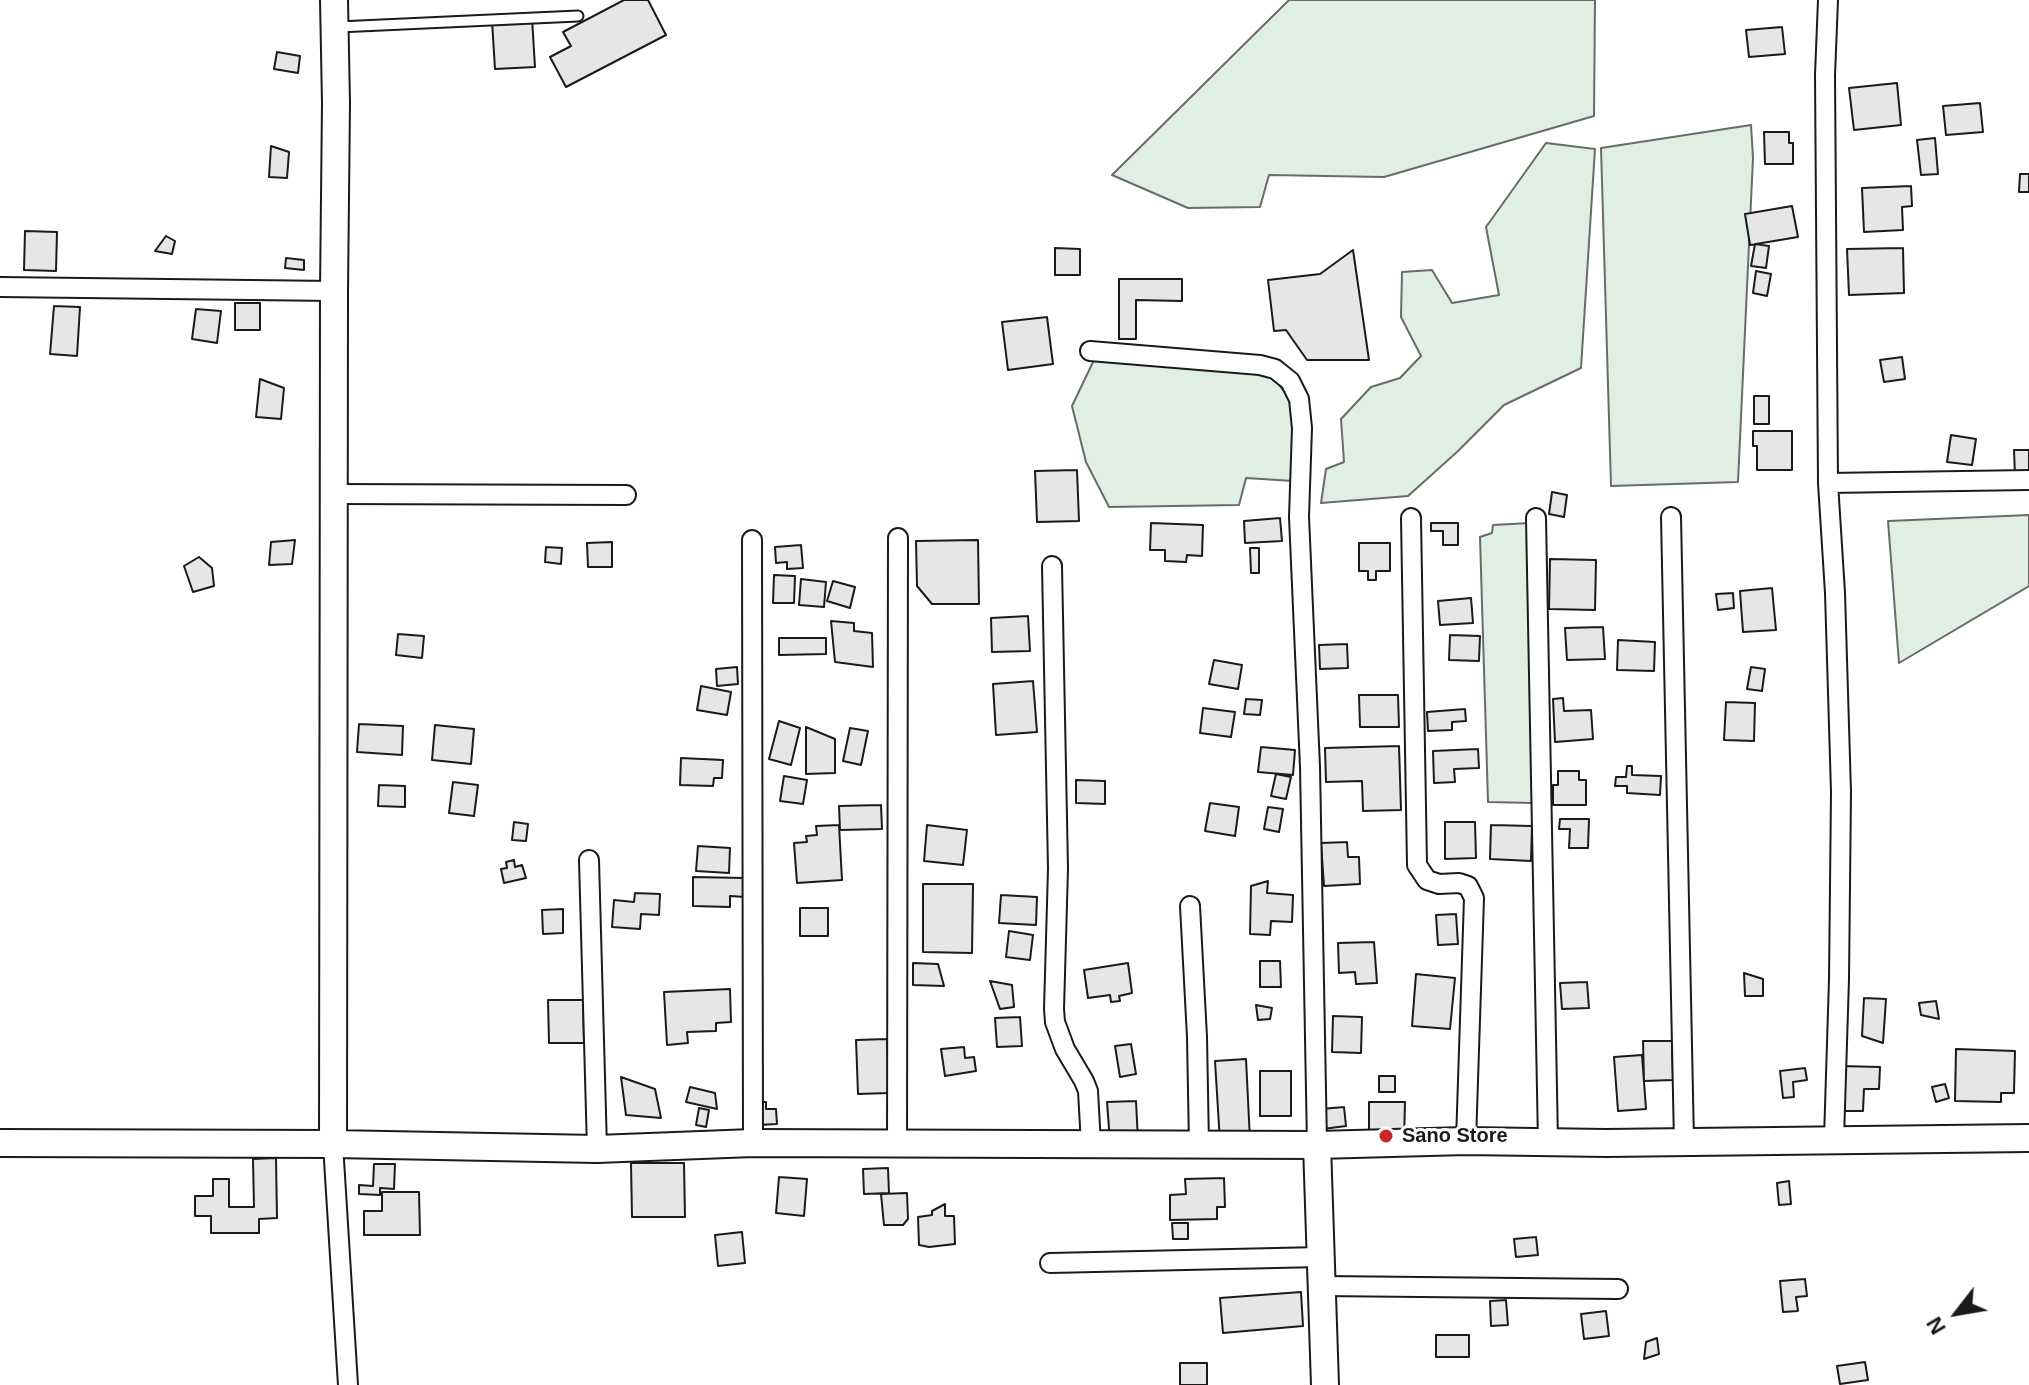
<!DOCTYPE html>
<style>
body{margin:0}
#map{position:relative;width:2029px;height:1385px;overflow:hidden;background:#fff;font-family:Arial,sans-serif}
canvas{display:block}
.north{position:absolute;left:1917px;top:1273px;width:80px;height:80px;-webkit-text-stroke:6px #fff;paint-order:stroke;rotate:239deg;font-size:22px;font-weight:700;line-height:32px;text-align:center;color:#1a1a1a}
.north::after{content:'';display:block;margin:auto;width:28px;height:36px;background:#1a1a1a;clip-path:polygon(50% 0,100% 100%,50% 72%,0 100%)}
</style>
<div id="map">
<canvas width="2029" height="1385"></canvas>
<div class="north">N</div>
</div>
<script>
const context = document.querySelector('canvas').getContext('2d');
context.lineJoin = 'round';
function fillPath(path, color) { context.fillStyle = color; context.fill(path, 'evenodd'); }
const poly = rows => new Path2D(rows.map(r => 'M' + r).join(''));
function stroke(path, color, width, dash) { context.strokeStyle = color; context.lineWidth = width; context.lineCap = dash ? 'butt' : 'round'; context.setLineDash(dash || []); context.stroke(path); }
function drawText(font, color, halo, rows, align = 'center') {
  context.font = font + ' Arial,sans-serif'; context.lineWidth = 6; context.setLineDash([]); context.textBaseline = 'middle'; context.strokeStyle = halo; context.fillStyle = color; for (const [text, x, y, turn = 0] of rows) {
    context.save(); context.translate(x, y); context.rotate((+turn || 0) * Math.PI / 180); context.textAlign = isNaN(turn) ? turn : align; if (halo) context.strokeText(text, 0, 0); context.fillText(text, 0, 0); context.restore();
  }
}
const green = poly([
 [1289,0,1595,0,1594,116,1384,177,1269,175,1260,207,1188,208,1112,175,1289,0],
 [1751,125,1753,158,1738,482,1611,486,1601,148,1751,125],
 [1546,143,1595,149,1581,368,1504,405,1457,452,1408,496,1321,503,1326,469,1344,462,1341,419,1371,387,1400,378,1421,356,1401,317,1402,272,1432,270,1452,303,1499,295,1486,227,1546,143],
 [1094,360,1244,372,1273,377,1293,403,1293,481,1246,478,1239,505,1109,507,1086,462,1072,406,1094,360],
 [2029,515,2029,586,1899,663,1888,521,2029,515],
 [1530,523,1532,803,1488,802,1480,537,1492,533,1493,525,1530,523]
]);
fillPath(green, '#e0efe3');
stroke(green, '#6a6a6a', 2);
const building = poly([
 [624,0,648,0,666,35,566,87,550,57,571,46,563,32,624,0],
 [532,18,535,67,495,69,492,21,532,18],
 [1782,27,1785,54,1749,57,1746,30,1782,27],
 [277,52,300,56,298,73,274,69,277,52],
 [1897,83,1901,125,1854,130,1849,88,1897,83],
 [1980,103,1983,132,1946,135,1943,106,1980,103],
 [1764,132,1789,132,1789,143,1793,143,1793,164,1765,164,1764,132],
 [1935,138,1938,174,1921,175,1917,140,1935,138],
 [271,146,289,152,287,178,269,177,271,146],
 [2020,174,2029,174,2029,192,2019,192,2020,174],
 [1911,186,1912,206,1902,207,1903,230,1864,232,1862,188,1911,186],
 [1792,206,1798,237,1750,245,1745,214,1792,206],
 [25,231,57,232,56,271,24,270,25,231],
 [166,236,175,241,172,254,155,251,166,236],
 [1755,244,1769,246,1766,268,1751,266,1755,244],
 [1055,248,1080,249,1080,275,1055,275,1055,248],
 [1903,248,1904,293,1849,295,1847,249,1903,248],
 [1353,250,1369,360,1307,360,1286,330,1274,331,1268,280,1320,274,1353,250],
 [286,258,304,260,304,270,285,268,286,258],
 [1756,271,1771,274,1767,296,1753,293,1756,271],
 [1119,279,1182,279,1182,301,1136,300,1136,339,1119,339,1119,279],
 [235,303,260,303,260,330,235,330,235,303],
 [54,306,80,307,77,356,50,354,54,306],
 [196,309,221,311,217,343,192,339,196,309],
 [1047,317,1053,364,1008,370,1002,322,1047,317],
 [1902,357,1905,379,1884,382,1880,360,1902,357],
 [260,379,284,388,281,419,256,417,260,379],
 [1754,396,1769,396,1769,424,1754,424,1754,396],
 [1753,431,1792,431,1792,470,1757,470,1757,446,1753,446,1753,431],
 [1951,435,1976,439,1972,465,1947,462,1951,435],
 [2014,450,2029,450,2029,477,2015,477,2014,450],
 [1077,470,1079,521,1037,522,1035,471,1077,470],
 [1552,492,1567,495,1564,517,1549,514,1552,492],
 [1280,518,1282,541,1245,543,1244,521,1280,518],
 [1151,523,1203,525,1202,556,1187,555,1186,562,1165,561,1165,550,1150,550,1151,523],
 [1431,523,1458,523,1458,545,1443,545,1443,531,1431,531,1431,523],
 [295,540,292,564,269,565,271,542,295,540],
 [978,540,979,604,932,604,917,586,916,541,978,540],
 [612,542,612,567,588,567,587,543,612,542],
 [1359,543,1390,543,1390,571,1376,571,1376,580,1368,580,1368,571,1359,571,1359,543],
 [801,545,803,568,787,569,787,562,776,563,775,547,801,545],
 [546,547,562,548,561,564,545,562,546,547],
 [1250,548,1259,548,1259,573,1251,573,1250,548],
 [199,557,212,568,214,586,193,592,184,566,199,557],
 [1550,559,1596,560,1595,610,1549,609,1550,559],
 [774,575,795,576,794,603,773,603,774,575],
 [801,579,826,582,824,607,799,605,801,579],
 [833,581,855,587,850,608,827,601,833,581],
 [1772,588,1776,630,1743,632,1740,591,1772,588],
 [1733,593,1734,608,1718,610,1716,594,1733,593],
 [1471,598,1473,623,1440,625,1438,601,1471,598],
 [1028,616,1030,651,992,652,991,618,1028,616],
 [831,621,854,623,854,631,872,633,873,667,835,662,831,621],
 [1603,627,1605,659,1567,660,1565,628,1603,627],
 [398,634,424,636,422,658,396,655,398,634],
 [1450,635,1480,636,1479,661,1449,660,1450,635],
 [779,638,826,638,826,654,779,655,779,638],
 [1618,640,1655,642,1654,671,1617,670,1618,640],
 [1347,644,1348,668,1320,669,1319,645,1347,644],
 [1214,660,1242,665,1238,689,1209,684,1214,660],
 [737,667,738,684,717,686,716,669,737,667],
 [1751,667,1765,669,1762,691,1747,689,1751,667],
 [1033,681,1037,732,996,735,993,684,1033,681],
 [701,686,731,692,727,715,697,710,701,686],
 [1359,695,1398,695,1399,727,1360,727,1359,695],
 [1563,698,1564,711,1591,710,1593,739,1555,742,1553,699,1563,698],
 [1246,699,1262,700,1260,715,1244,714,1246,699],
 [1726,702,1755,703,1754,741,1724,740,1726,702],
 [1203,708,1235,712,1231,737,1200,733,1203,708],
 [1465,709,1466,721,1452,722,1452,730,1428,731,1427,712,1465,709],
 [779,721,800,728,791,765,769,759,779,721],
 [359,724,403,726,402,755,357,752,359,724],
 [435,725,474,729,471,764,432,760,435,725],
 [806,727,835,739,835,773,806,774,806,727],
 [850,728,868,731,861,765,843,761,850,728],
 [1399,746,1401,810,1363,811,1362,781,1326,782,1325,748,1399,746],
 [1261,747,1295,750,1293,775,1258,772,1261,747],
 [1478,749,1479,768,1454,769,1455,782,1434,783,1433,751,1478,749],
 [681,758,723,760,722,778,714,778,713,786,680,785,681,758],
 [1627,766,1632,766,1632,775,1661,776,1660,795,1627,793,1627,786,1615,786,1616,777,1626,777,1627,766],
 [1558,771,1579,771,1579,780,1586,780,1586,805,1553,805,1553,785,1558,785,1558,771],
 [1276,774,1291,777,1286,799,1271,796,1276,774],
 [784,776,807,780,803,804,780,801,784,776],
 [1076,780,1105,781,1105,804,1076,803,1076,780],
 [453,782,478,785,474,816,449,813,453,782],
 [379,785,405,786,405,807,378,806,379,785],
 [1210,803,1239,807,1235,836,1205,831,1210,803],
 [881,805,882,829,840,830,839,806,881,805],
 [1268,807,1283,809,1279,832,1264,829,1268,807],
 [1560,819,1589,819,1588,848,1569,848,1570,829,1559,829,1560,819],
 [514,822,528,824,526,841,512,840,514,822],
 [1445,822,1475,822,1476,858,1445,859,1445,822],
 [839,825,842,880,797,883,794,843,807,842,806,836,817,835,816,826,839,825],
 [927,825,967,830,963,865,924,861,927,825],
 [1491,825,1532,826,1531,861,1490,859,1491,825],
 [1347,842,1348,857,1359,857,1360,884,1324,886,1321,843,1347,842],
 [698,846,730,848,729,873,696,871,698,846],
 [514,860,515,867,522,865,526,878,504,883,501,869,507,868,506,862,514,860],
 [693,877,745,878,745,897,730,896,730,907,693,906,693,877],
 [1268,881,1267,893,1293,895,1292,922,1271,921,1270,935,1250,934,1251,886,1268,881],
 [923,884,973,884,972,953,923,952,923,884],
 [635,893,660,894,659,915,641,914,640,929,612,927,614,900,634,902,635,893],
 [1001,895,1037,897,1036,925,999,923,1001,895],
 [800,908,828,908,828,936,800,936,800,908],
 [563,909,563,933,543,934,542,910,563,909],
 [1456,914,1458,944,1438,945,1436,915,1456,914],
 [1009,931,1033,935,1030,960,1006,957,1009,931],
 [1374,942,1377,983,1356,984,1355,972,1339,973,1338,943,1374,942],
 [1260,961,1280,961,1281,987,1260,987,1260,961],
 [913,963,938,964,944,986,913,985,913,963],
 [1128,963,1132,993,1119,996,1120,1001,1111,1002,1110,995,1088,998,1084,970,1128,963],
 [1744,973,1763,979,1763,996,1745,996,1744,973],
 [1416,974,1455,978,1450,1029,1412,1026,1416,974],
 [990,981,1012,985,1014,1007,1000,1009,990,981],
 [1587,982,1589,1008,1562,1009,1560,983,1587,982],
 [730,989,731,1022,716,1023,716,1031,687,1032,688,1043,667,1045,664,992,730,989],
 [1864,998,1886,999,1883,1043,1862,1036,1864,998],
 [548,1000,583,1000,584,1043,549,1043,548,1000],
 [1936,1001,1939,1019,1921,1015,1919,1003,1936,1001],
 [1256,1005,1272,1008,1270,1019,1258,1020,1256,1005],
 [1333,1016,1362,1017,1361,1053,1332,1052,1333,1016],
 [1020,1017,1022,1046,997,1047,995,1018,1020,1017],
 [887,1039,889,1093,858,1094,856,1040,887,1039],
 [1643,1041,1672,1041,1673,1080,1644,1081,1643,1041],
 [1131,1044,1136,1074,1120,1077,1115,1046,1131,1044],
 [964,1047,965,1058,974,1057,976,1071,945,1076,941,1049,964,1047],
 [1956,1049,2015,1051,2014,1093,2001,1093,2001,1102,1955,1101,1956,1049],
 [1642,1055,1646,1109,1618,1111,1614,1057,1642,1055],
 [1246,1059,1250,1140,1220,1142,1215,1061,1246,1059],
 [1841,1066,1880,1067,1879,1089,1864,1089,1863,1111,1840,1111,1841,1066],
 [1805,1068,1807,1080,1793,1082,1794,1097,1783,1098,1780,1071,1805,1068],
 [1260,1071,1291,1071,1291,1116,1260,1116,1260,1071],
 [1379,1076,1395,1076,1395,1092,1379,1092,1379,1076],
 [621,1077,655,1089,661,1118,626,1115,621,1077],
 [1945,1084,1949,1098,1936,1102,1932,1087,1945,1084],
 [690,1087,715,1093,717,1109,686,1102,690,1087],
 [1136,1101,1138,1141,1110,1142,1107,1102,1136,1101],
 [757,1102,766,1102,766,1109,776,1109,777,1124,758,1125,757,1102],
 [1369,1102,1405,1102,1404,1141,1369,1140,1369,1102],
 [1344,1107,1346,1126,1323,1129,1321,1109,1344,1107],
 [699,1108,709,1110,706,1127,696,1125,699,1108],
 [276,1158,277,1218,259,1219,259,1233,211,1233,211,1216,195,1216,195,1196,213,1196,213,1179,229,1179,229,1207,254,1207,253,1159,276,1158],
 [631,1163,684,1163,685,1217,632,1217,631,1163],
 [374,1164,395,1164,394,1189,380,1188,380,1195,359,1194,359,1185,373,1186,374,1164],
 [888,1168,889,1193,864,1194,863,1169,888,1168],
 [779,1177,807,1179,804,1216,776,1213,779,1177],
 [1224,1178,1225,1207,1217,1207,1217,1219,1170,1220,1170,1195,1186,1194,1185,1179,1224,1178],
 [1789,1181,1791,1204,1779,1205,1777,1183,1789,1181],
 [382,1192,419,1192,420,1235,364,1235,364,1211,382,1211,382,1192],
 [907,1193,908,1219,903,1225,884,1225,881,1194,907,1193],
 [945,1204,945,1216,954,1216,955,1244,929,1247,919,1245,918,1217,932,1215,932,1211,945,1204],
 [1172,1223,1188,1223,1188,1239,1173,1239,1172,1223],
 [742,1232,745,1263,718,1266,715,1235,742,1232],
 [1536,1237,1538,1255,1516,1257,1514,1239,1536,1237],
 [1805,1279,1807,1296,1796,1297,1798,1311,1783,1312,1780,1281,1805,1279],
 [1301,1292,1303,1326,1223,1333,1220,1298,1301,1292],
 [1506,1300,1508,1325,1491,1326,1490,1301,1506,1300],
 [1606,1311,1609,1336,1584,1339,1581,1314,1606,1311],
 [1436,1335,1469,1335,1469,1357,1436,1357,1436,1335],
 [1657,1338,1659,1354,1644,1359,1646,1342,1657,1338],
 [1865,1362,1868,1380,1840,1384,1837,1366,1865,1362],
 [1180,1363,1207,1363,1207,1385,1180,1385,1180,1363]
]);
fillPath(building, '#e6e6e6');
stroke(building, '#1a1a1a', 2);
const lane = poly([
 [338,27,578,16]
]);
const street = poly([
 [1828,0,1825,75,1828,483,1835,593,1841,792,1839,979,1834,1139],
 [0,287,334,291],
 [1090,351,1260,365,1275,369,1290,381,1299,399,1302,428,1299,517,1310,767,1317,1145],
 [1828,483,2029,480],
 [334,494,626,495],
 [1671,517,1684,1142],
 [1411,518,1417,865,1427,880,1439,884,1459,883,1468,886,1474,898,1466,1141],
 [1536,518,1548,1142],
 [752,540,753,1143],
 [1052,566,1058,869,1054,1009,1055,1022,1065,1049,1084,1081,1088,1091,1091,1145],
 [589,860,597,1149],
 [1190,906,1197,1037,1199,1145],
 [333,1144,348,1385],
 [897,1145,898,538],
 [1050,1263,1321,1257],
 [1322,1286,1618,1289]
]);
const secondary = poly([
 [0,1143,333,1144,597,1149,753,1143,1317,1145,1466,1141,1606,1143,2029,1138],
 [333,1144,334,291,336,103,334,0],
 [1317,1145,1325,1385]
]);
stroke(lane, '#1a1a1a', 13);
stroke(street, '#1a1a1a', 22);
stroke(secondary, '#1a1a1a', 30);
stroke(lane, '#fff', 9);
stroke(street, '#fff', 18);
stroke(secondary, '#fff', 26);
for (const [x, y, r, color] of [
 [1386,1136,8,"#c62828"]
]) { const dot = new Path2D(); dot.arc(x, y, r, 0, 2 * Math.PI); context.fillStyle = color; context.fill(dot); stroke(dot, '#fff', 3); }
drawText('bold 20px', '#1a1a1a', '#fff', [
 ["Sano Store",1402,1136]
], 'left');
</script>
